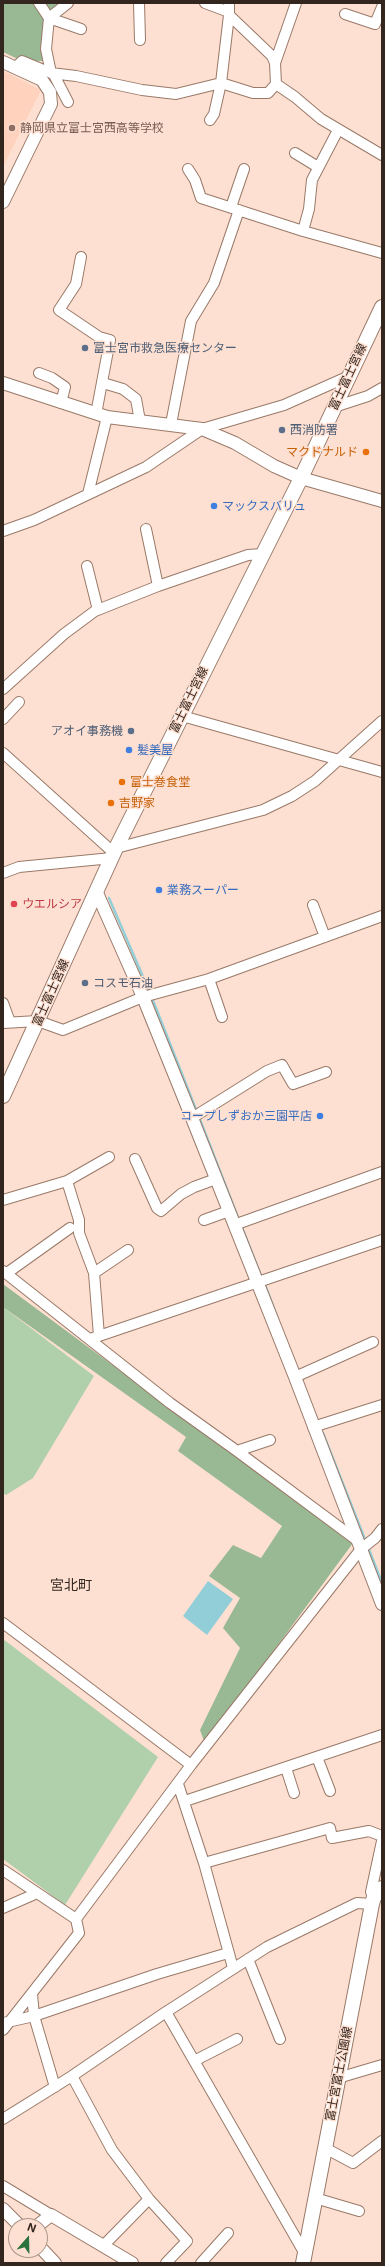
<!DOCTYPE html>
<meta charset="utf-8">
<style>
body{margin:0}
#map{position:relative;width:385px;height:2266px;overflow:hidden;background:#fee0d2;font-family:Inter,sans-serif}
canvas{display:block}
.frame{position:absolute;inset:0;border:4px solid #33261f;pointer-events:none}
.north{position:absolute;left:8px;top:2218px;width:40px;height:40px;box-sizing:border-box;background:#fee0d2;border:1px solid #ad968a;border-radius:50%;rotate:20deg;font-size:11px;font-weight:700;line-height:16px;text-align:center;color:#33261f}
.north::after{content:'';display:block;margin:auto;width:14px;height:18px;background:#29713d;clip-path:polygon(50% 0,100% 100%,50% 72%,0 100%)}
</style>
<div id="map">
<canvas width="385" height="2266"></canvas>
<div class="frame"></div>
<div class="north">N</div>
</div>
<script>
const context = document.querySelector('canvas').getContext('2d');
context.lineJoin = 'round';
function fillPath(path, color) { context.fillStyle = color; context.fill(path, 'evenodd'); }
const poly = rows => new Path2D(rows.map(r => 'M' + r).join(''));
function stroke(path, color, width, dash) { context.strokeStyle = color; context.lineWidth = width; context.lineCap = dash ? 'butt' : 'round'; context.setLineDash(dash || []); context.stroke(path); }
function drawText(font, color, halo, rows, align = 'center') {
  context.font = font + ' Inter,"Noto Sans JP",sans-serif'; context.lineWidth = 3; context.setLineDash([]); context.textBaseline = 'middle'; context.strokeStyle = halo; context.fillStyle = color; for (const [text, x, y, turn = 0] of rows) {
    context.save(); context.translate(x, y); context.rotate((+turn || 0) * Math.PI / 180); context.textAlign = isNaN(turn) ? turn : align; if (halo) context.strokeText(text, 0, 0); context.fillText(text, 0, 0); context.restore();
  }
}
fillPath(poly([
 [3,71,41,90,3,167]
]), '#fed2bc');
fillPath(poly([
 [3,1307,94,1376,33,1478,6,1495,3,1493],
 [3,1639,158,1757,65,1905,3,1859]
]), '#b0d0ab');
fillPath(poly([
 [3,3,68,3,49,18,43,61,22,61,3,52],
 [3,1284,353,1543,205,1744,200,1730,240,1648,223,1628,240,1598,209,1576,233,1545,261,1558,282,1526,178,1451,186,1437,3,1307]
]), '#99b994');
fillPath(poly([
 [208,1581,233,1599,207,1635,183,1616]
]), '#92ced8');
stroke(poly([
 [109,898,150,993],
 [152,998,197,1112],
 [199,1117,239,1220],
 [241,1225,262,1278],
 [264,1282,278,1319],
 [323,1433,366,1542],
 [368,1547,382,1583]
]), '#92ced8', 2.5);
const minor = poly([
 [39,3,49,18,81,29],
 [139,3,140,40],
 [205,3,229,12],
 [229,3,229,15,272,56,275,63,276,84,295,97,321,119,382,155],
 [345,14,375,24,382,7],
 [275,63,296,3],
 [15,68,22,61,51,73,76,76,142,90,176,94,221,83,253,93,268,93,276,84],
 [51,73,46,49,49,18,68,3],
 [53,73,68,102],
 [210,120,214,114,221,83,229,15],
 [295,153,318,167],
 [188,169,195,180,201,198,303,231,382,253],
 [231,207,244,169],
 [303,231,309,209,312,180,338,130],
 [81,257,76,284,59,310,99,337,110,340,96,414],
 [39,373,52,378,65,387,61,403],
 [103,383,123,389,136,399,140,421],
 [334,407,368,396,382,388],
 [171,424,191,321,214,283,239,210],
 [88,494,107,417],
 [146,529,158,586],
 [3,531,34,520,146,467,202,429,284,405,347,377],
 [87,566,98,610],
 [3,689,64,634,95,611,158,586,248,555,262,554],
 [182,716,382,772],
 [3,719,19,702],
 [3,753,114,853],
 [116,848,263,810,292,796,315,781,382,721],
 [3,873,19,867,112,858],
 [313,905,325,937],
 [209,979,222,1017],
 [3,1003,10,1022],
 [3,1023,38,1021,63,1030,143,997,209,979,382,916],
 [192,1118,267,1071,282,1065,293,1084,326,1072],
 [135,1159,157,1208,161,1211,181,1194,194,1187,216,1179],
 [67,1181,79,1220,79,1233,94,1273,99,1336],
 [3,1200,67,1181,109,1157],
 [204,1220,229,1211],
 [234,1225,382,1172],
 [3,1271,170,1403,237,1451,358,1541],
 [7,1273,70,1228],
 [94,1273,128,1250],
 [90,1339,382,1240],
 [295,1377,373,1342],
 [313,1427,382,1405],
 [237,1451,270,1440],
 [3,1623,191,1765],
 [317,1757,330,1791],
 [286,1768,294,1793],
 [178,1784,204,1863,233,1968],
 [185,1801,382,1735],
 [204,1863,330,1828,332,1838,369,1831,382,1836],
 [3,1870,76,1919,79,1933,3,2030],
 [374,1897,371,1892,382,1841],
 [3,1908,35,1894],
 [76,1919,191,1765,361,1549,375,1538,382,1529],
 [248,1959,280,2039],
 [32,1994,34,2016,55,2087],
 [166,2012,305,2254],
 [3,2023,34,2016,157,1974,228,1953],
 [194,2061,237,2039],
 [72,2076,112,2150,149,2199,187,2241,166,2263],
 [338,2078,382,2065],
 [3,2119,72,2076,166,2012,267,1947,357,1903,372,1904],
 [325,2148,353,2163,382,2141],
 [3,2186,51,2215],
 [315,2198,359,2211],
 [103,2246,149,2199],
 [201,2263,228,2233]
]);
const tertiary = poly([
 [3,62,42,80,50,92,51,104,3,202],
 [3,383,107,417,202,429,235,443,274,466,301,478,382,501],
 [97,893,143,997,192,1118,295,1377,382,1604],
 [3,2209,20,2226],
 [37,2226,51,2215,132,2263],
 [40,2247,55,2263]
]);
const secondary = poly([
 [3,1096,116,848,301,478,382,307],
 [303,2263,372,1904,374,1897,382,1888]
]);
stroke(minor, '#997968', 12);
stroke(tertiary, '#997968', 14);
stroke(secondary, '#997968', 16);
stroke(minor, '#fff', 10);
stroke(tertiary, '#fff', 12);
stroke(secondary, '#fff', 14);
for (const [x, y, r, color] of [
 [12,128,4,"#8d6e63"],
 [85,348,4,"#5c6f8a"],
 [282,430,4,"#5c6f8a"],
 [366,452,4,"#e8710a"],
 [214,506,4,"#3f7fe0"],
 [131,731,4,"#5c6f8a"],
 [129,750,4,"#3f7fe0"],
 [122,782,4,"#e8710a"],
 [111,803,4,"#e8710a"],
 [159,890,4,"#3f7fe0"],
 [14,904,4,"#e0444e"],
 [85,983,4,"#5c6f8a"],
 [320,1116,4,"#3f7fe0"]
]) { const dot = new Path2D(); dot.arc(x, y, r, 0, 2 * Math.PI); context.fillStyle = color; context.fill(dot); stroke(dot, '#fee0d2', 1.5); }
drawText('12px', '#785e54', '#fee0d2', [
 ["静岡県立富士宮西高等学校",20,128]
], 'left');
drawText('12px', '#4e5e75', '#fee0d2', [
 ["富士宮市救急医療センター",93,348],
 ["西消防署",290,430],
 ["アオイ事務機",123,731,"right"],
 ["コスモ石油",93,983]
], 'left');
drawText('12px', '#33261f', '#fee0d2', [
 ["富士富士宮線",348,377,-65],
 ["富士富士宮線",189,700,-64],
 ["富士富士宮線",51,993,-66],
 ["富士宮富士公園線",339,2074,-79]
]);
drawText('12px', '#c56008', '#fee0d2', [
 ["マクドナルド",358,452,"right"],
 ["富士巻食堂",130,782],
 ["吉野家",119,803]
], 'left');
drawText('12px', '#366cbe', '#fee0d2', [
 ["マックスバリュ",222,506],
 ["髪美屋",137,750],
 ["業務スーパー",167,890],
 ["コープしずおか三園平店",312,1116,"right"]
], 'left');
drawText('12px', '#be3a42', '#fee0d2', [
 ["ウエルシア",22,904]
], 'left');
drawText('14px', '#33261f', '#fee0d2', [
 ["宮北町",71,1586]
]);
</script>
